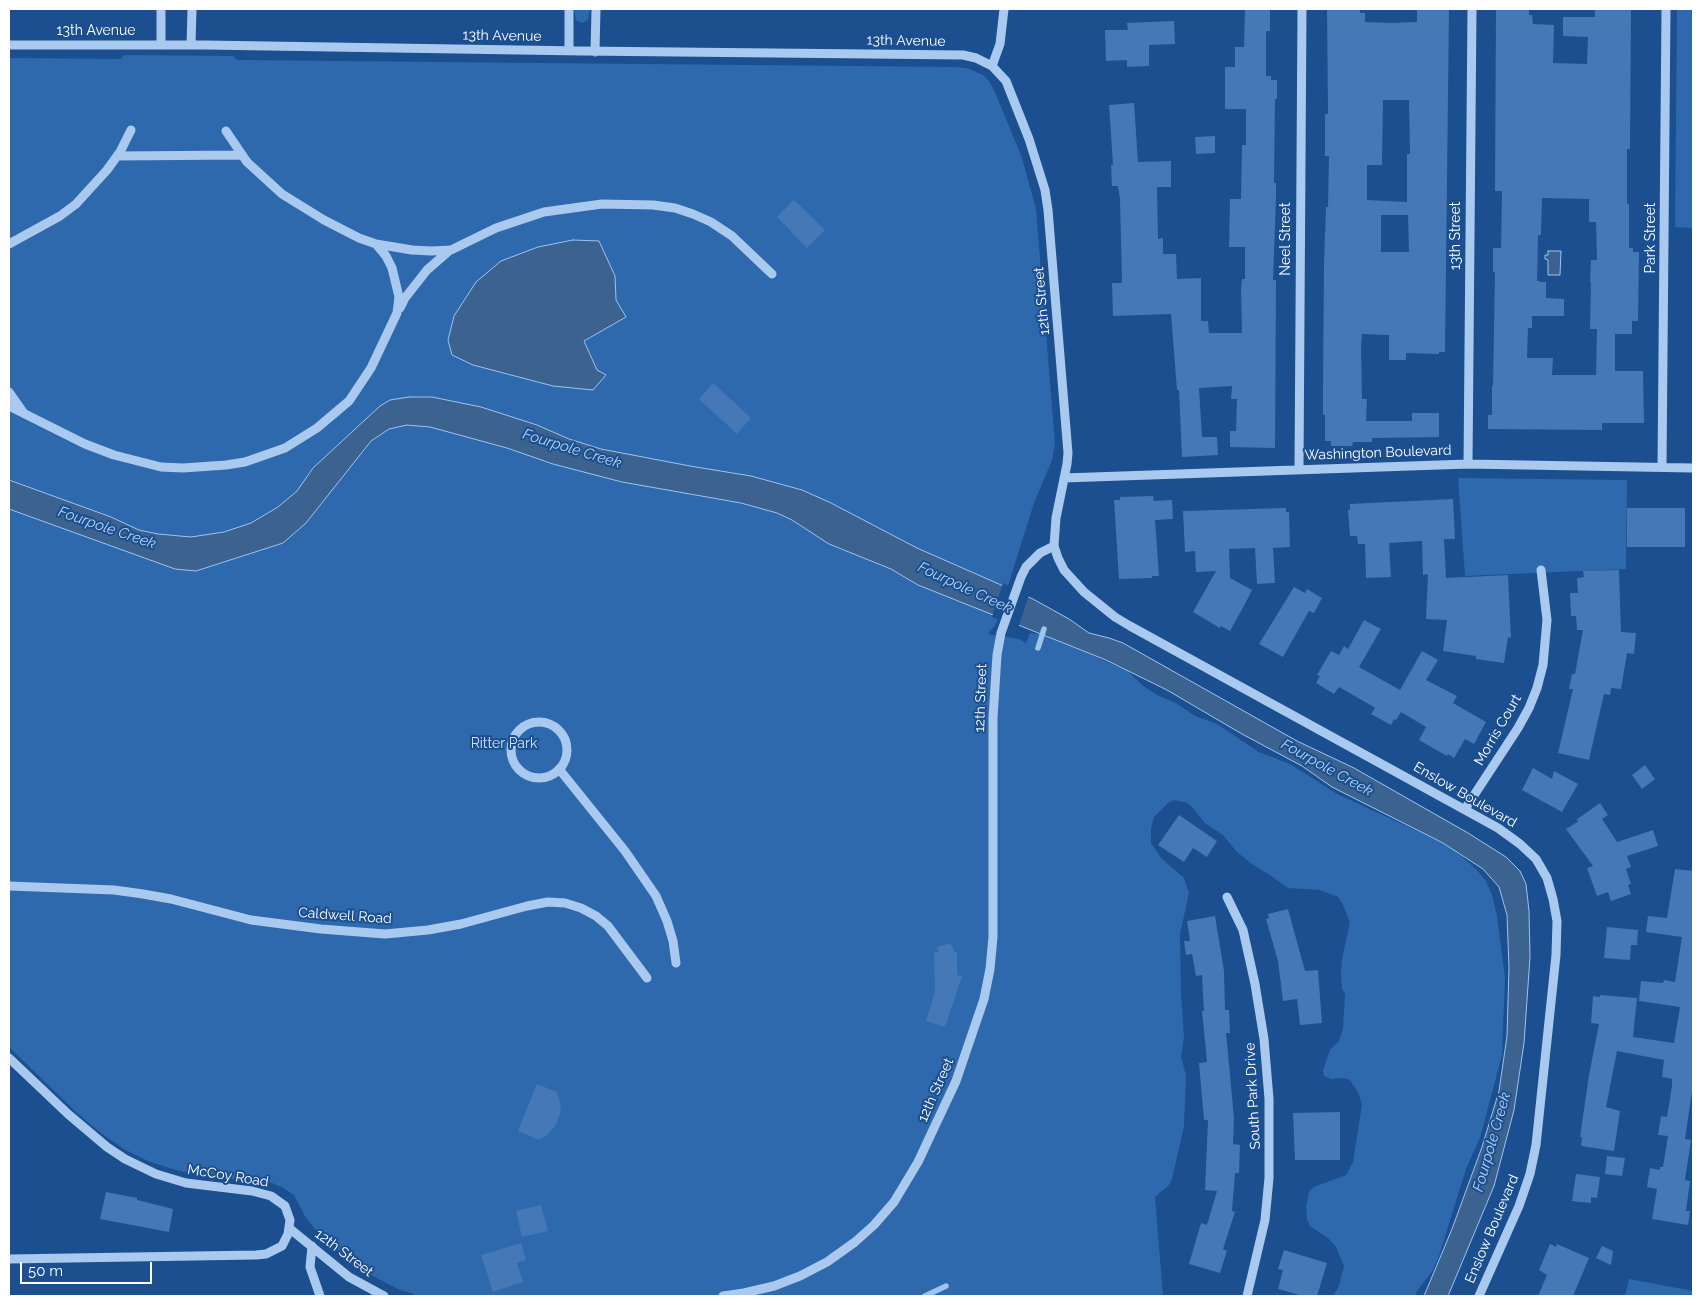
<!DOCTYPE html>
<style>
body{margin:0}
#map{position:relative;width:1702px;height:1305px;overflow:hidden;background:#1b4f8f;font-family:Raleway,sans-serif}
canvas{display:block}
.frame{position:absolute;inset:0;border:10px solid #fff;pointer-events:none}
.scale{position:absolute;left:20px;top:1262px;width:132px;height:22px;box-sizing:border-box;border:2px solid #fff;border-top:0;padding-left:6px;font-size:15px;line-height:18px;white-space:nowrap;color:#fff;-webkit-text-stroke:4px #1b4f8f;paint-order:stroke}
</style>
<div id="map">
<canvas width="1702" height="1305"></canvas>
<div class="frame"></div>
<div class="scale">50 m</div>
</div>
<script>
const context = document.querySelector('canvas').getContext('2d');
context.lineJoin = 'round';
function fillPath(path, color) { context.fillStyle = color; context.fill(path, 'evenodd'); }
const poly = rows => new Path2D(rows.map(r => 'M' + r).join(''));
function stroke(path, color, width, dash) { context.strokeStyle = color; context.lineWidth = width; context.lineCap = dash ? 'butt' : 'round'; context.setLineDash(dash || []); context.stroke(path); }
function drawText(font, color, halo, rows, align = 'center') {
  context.font = font + ' Raleway,sans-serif'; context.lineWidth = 4; context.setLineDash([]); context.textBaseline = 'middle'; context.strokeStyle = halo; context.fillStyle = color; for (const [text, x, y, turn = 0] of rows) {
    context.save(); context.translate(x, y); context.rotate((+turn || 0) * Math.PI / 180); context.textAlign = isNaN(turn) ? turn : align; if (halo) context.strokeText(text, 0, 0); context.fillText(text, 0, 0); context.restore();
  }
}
fillPath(poly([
 [574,9,590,9,588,20,582,23,576,20],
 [1677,9,1693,9,1693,228,1675,227],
 [124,55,233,56,237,60,954,67,967,68,983,75,989,81,995,92,1022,158,1036,209,1055,444,1052,460,1034,503,996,624,988,634,1019,639,1026,643,1030,633,1045,635,1128,671,1142,685,1157,695,1176,703,1195,716,1217,724,1259,752,1290,764,1337,794,1450,846,1477,870,1486,881,1492,895,1497,916,1505,978,1502,1055,1480,1138,1466,1169,1439,1256,1433,1270,1417,1291,1415,1296,1333,1296,1339,1286,1344,1266,1336,1247,1328,1238,1310,1226,1307,1220,1306,1206,1309,1192,1314,1187,1346,1175,1353,1162,1362,1105,1358,1092,1350,1080,1344,1078,1331,1079,1324,1076,1323,1070,1330,1050,1339,1041,1343,1028,1345,994,1342,989,1341,973,1342,959,1350,922,1342,903,1338,897,1320,890,1288,888,1270,875,1253,865,1237,852,1223,835,1205,823,1192,807,1187,803,1174,800,1168,803,1154,817,1151,829,1151,843,1162,859,1184,878,1189,893,1180,934,1181,995,1184,1036,1181,1057,1186,1075,1184,1126,1172,1179,1169,1185,1155,1197,1163,1296,414,1296,414,1294,398,1289,373,1276,336,1249,320,1235,306,1218,294,1195,283,1188,272,1183,199,1175,172,1169,148,1161,124,1149,102,1134,77,1113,9,1047,9,58,120,59],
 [1458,478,1627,480,1626,569,1465,576],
 [1629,1279,1693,1291,1693,1296,1625,1296]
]), '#2e69ad');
const water = poly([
 [573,240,599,241,615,276,616,300,626,317,584,341,597,370,606,375,593,390,553,386,473,365,452,355,448,340,454,316,476,282,501,261,538,247,573,240],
 [1548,251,1561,251,1560,275,1548,275,1548,260,1545,259,1545,255,1548,255,1548,251],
 [409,397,432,397,481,407,537,425,569,439,601,449,690,466,751,476,802,490,831,503,917,548,1033,599,1069,619,1089,633,1109,638,1123,643,1297,741,1354,768,1468,833,1506,857,1520,871,1526,884,1529,911,1530,957,1524,1043,1514,1110,1494,1186,1448,1296,1424,1296,1452,1229,1482,1147,1499,1091,1507,1036,1509,967,1507,915,1499,887,1483,869,1443,843,1332,787,1302,766,1242,734,1167,690,1106,660,918,585,891,569,829,544,792,520,777,513,741,503,622,482,553,464,507,448,430,427,407,425,389,429,371,441,306,523,283,543,196,571,175,569,9,509,9,480,111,517,139,530,158,534,191,537,224,532,251,523,278,507,297,491,313,468,380,406,390,400,409,397]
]);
fillPath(water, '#3c6290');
stroke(water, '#9cc4f0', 1);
fillPath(poly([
 [1003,583,1029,595,1018,628,992,617]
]), '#1b4f8f');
stroke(poly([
 [1038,648,1044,629],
 [925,1296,946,1286]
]), '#9cc4f0', 5.5);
fillPath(poly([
 [1245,9,1270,9,1270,31,1267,31,1266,34,1266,76,1271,76,1271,80,1277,80,1277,99,1275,99,1274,183,1276,183,1276,197,1273,280,1276,280,1275,448,1230,447,1230,431,1236,431,1237,399,1231,399,1232,386,1199,388,1202,437,1217,437,1218,455,1182,457,1179,390,1177,390,1171,314,1113,316,1112,283,1122,283,1120,199,1118,186,1112,186,1111,165,1113,165,1109,105,1134,103,1138,162,1171,161,1171,187,1157,187,1158,239,1163,238,1163,254,1176,254,1177,279,1201,278,1201,321,1208,321,1209,333,1242,333,1241,290,1242,279,1245,279,1245,247,1229,247,1230,199,1241,199,1242,145,1246,145,1246,109,1225,109,1225,67,1235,67,1235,47,1244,47],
 [1327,9,1360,9,1360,13,1365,13,1365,22,1392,23,1417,22,1417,9,1449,9,1445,352,1439,352,1439,354,1406,353,1406,360,1389,360,1389,335,1362,334,1361,348,1362,399,1367,399,1366,421,1412,421,1412,413,1439,413,1439,437,1372,438,1372,442,1353,442,1352,446,1331,446,1331,441,1325,441,1325,415,1323,415,1323,384,1324,262,1326,207,1328,207,1329,156,1325,156,1325,114,1328,114],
 [1383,100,1409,100,1410,154,1407,154,1407,202,1367,200,1367,165,1382,165],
 [1381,215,1408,215,1409,252,1381,252],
 [1496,9,1529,9,1529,15,1532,15,1533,24,1554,25,1553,63,1587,64,1588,37,1563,36,1563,17,1595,17,1595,9,1631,9,1630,149,1627,149,1627,204,1629,204,1629,248,1633,248,1633,252,1639,252,1638,321,1632,321,1632,334,1615,334,1615,371,1643,371,1644,423,1602,423,1602,430,1488,429,1488,415,1492,415,1492,386,1493,386,1495,272,1493,272,1493,248,1501,248,1502,191,1495,191],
 [1542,198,1589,199,1589,222,1596,222,1597,260,1591,260,1590,282,1591,282,1590,329,1597,329,1596,375,1552,375,1553,358,1527,358,1528,328,1532,328,1532,316,1564,316,1564,299,1546,298,1546,282,1540,282,1540,281,1537,281,1538,235,1541,235],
 [1174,21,1175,44,1149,45,1149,66,1127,67,1127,60,1106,61,1105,30,1128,30,1127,23],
 [1215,136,1215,153,1196,154,1195,137],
 [794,200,825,230,807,248,777,217],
 [713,383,751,418,737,434,699,399],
 [1153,496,1154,501,1172,500,1173,519,1155,520,1159,576,1152,576,1152,578,1119,579,1114,500,1120,500,1120,497],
 [1453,499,1455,539,1444,539,1446,578,1508,575,1511,638,1508,637,1504,663,1476,659,1476,656,1443,651,1447,620,1426,619,1428,574,1423,575,1422,541,1389,543,1391,577,1366,578,1365,544,1358,544,1357,536,1350,536,1348,510,1350,510,1350,504],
 [1286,508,1286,512,1289,512,1290,547,1273,548,1275,583,1257,584,1255,548,1229,549,1230,578,1252,590,1245,604,1230,631,1221,626,1220,628,1193,612,1216,571,1196,572,1195,551,1185,552,1183,511],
 [1627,508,1685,508,1685,547,1627,547],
 [1619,570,1621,632,1636,633,1634,654,1627,653,1621,689,1611,688,1610,695,1604,694,1589,760,1558,753,1573,689,1569,689,1572,674,1575,674,1583,630,1577,630,1576,616,1571,616,1570,593,1578,593,1577,578,1584,577,1583,571],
 [1294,587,1305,593,1307,589,1322,598,1314,613,1309,611,1283,657,1259,644],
 [1364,620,1381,629,1359,667,1400,690,1422,651,1438,660,1426,680,1457,696,1453,703,1486,722,1474,744,1465,739,1454,758,1448,754,1447,756,1419,740,1426,727,1401,712,1396,720,1394,719,1391,725,1371,714,1375,708,1372,706,1339,687,1334,694,1316,683,1320,676,1317,675,1331,651,1339,655,1344,646,1348,649],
 [1645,765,1655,779,1642,789,1632,775],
 [1533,768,1552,779,1554,771,1578,784,1562,812,1522,790],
 [1600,803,1608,815,1602,819,1617,842,1653,830,1658,846,1627,856,1631,867,1626,869,1631,884,1628,885,1631,894,1611,901,1608,892,1597,896,1587,868,1593,866,1566,829,1579,821,1576,820],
 [1179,815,1217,841,1207,857,1193,848,1184,862,1158,845],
 [1675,869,1693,871,1693,1084,1685,1139,1691,1140,1685,1180,1690,1181,1686,1211,1690,1211,1688,1225,1652,1219,1657,1189,1647,1187,1650,1168,1660,1170,1660,1167,1663,1167,1668,1136,1658,1135,1661,1116,1667,1117,1672,1086,1672,1079,1662,1077,1664,1060,1617,1051,1606,1107,1620,1111,1614,1151,1581,1146,1582,1137,1580,1137,1589,1075,1599,1024,1591,1023,1593,996,1600,997,1600,995,1637,998,1633,1037,1674,1043,1680,1007,1639,1001,1641,981,1663,983,1664,980,1675,982,1682,937,1646,932,1648,916,1667,918],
 [1288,909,1305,971,1318,970,1322,1023,1300,1025,1297,999,1283,1001,1278,961,1266,919,1269,918,1268,914],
 [1215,916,1224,971,1225,1010,1229,1010,1230,1033,1226,1033,1234,1118,1233,1144,1240,1145,1239,1173,1235,1173,1232,1211,1235,1212,1223,1249,1227,1251,1220,1273,1189,1264,1201,1223,1207,1225,1217,1191,1205,1190,1208,1120,1204,1120,1199,1063,1207,1062,1202,1011,1204,1011,1202,975,1196,976,1192,954,1186,955,1184,941,1190,941,1187,921],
 [1607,927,1638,930,1637,945,1631,945,1630,960,1604,958],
 [951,943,954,952,957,952,957,975,962,976,945,1027,926,1021,935,992,934,952,939,952,937,947],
 [537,1084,557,1092,561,1106,560,1114,555,1126,546,1136,539,1140,518,1131],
 [1340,1112,1340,1160,1295,1160,1293,1113],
 [1607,1156,1625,1158,1622,1176,1605,1174],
 [1576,1174,1600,1177,1597,1198,1591,1197,1591,1203,1572,1201],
 [106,1192,137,1198,137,1200,173,1209,169,1232,100,1219],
 [541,1205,548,1231,522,1237,516,1211],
 [521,1243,526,1260,517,1263,523,1282,493,1292,481,1255],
 [1550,1244,1556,1247,1557,1244,1589,1258,1573,1296,1538,1296,1547,1275,1539,1270],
 [1602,1246,1613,1251,1611,1265,1596,1258],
 [1284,1250,1327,1263,1317,1296,1303,1296,1278,1289,1283,1270,1278,1269]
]), '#4478b7');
stroke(poly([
 [9,45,205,45,582,51,963,55,976,58,992,66,1006,81,1029,139,1045,190,1048,210,1068,453,1067,464,1056,518,1054,546,1058,558,1064,570,1084,592,1115,617,1130,626,1498,828,1520,844,1536,859,1547,878,1553,899,1557,921,1556,955,1536,1145,1530,1174,1519,1206,1479,1296],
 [161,45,161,9],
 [191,45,192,9],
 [569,51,569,9],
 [595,52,596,9],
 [992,66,1000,44,1004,9],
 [226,131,247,162,282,194,324,220,359,238,376,244,412,250,431,251,451,250,496,228,544,212,602,204,653,205,675,208,693,214,711,222,732,236,772,274],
 [117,156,242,155],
 [9,244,60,216,76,204,107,170,120,152,131,130],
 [400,308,405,298,427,270,450,250],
 [9,392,23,412],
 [9,406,85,444,114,455,161,467,183,468,226,465,245,462,285,448,317,428,349,401,371,368,397,313,399,297,392,268,386,256,376,244],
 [1468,464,1472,9],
 [1662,467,1666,9],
 [1299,469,1302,9],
 [1064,478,1468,464,1693,468],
 '511 750a28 28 0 1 1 56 0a28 28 0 1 1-56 0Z',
 [559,769,625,851,656,896,667,921,673,941,676,963],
 [1465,809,1518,728,1529,708,1537,688,1543,665,1547,620,1541,570],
 [9,886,114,890,143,894,171,899,251,920,321,929,385,934,428,930,461,924,527,906,548,902,565,903,581,908,596,916,608,926,647,978],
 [1227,897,1243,930,1255,984,1264,1039,1269,1099,1269,1178,1265,1220,1247,1296],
 [9,1058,68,1114,107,1147,125,1159,156,1174,186,1183,252,1191,271,1196,285,1206,290,1220,288,1234,282,1246,266,1254,256,1255,9,1259],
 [289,1228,349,1277,384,1296],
 [312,1246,310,1267,320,1296],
 [723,1296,744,1293,774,1286,800,1276,827,1262,855,1242,874,1225,894,1202,918,1162,956,1081,984,999,990,969,993,937,993,718,997,655,1001,633,1021,577,1026,567,1040,553,1054,546]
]), '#a9c9ee', 9);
drawText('14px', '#fff', '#1b4f8f', [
 ["13th Avenue",96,31],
 ["13th Avenue",502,36,1],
 ["13th Avenue",906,41,1],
 ["13th Street",1456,236,-90],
 ["Park Street",1651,238,-90],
 ["Neel Street",1286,239,-90],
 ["12th Street",1042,301,-95],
 ["Washington Boulevard",1378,453,-2],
 ["12th Street",981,698,-88],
 ["Morris Court",1498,730,-60],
 ["Enslow Boulevard",1465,795,30],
 ["Caldwell Road",345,916,4],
 ["12th Street",936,1090,-66],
 ["South Park Drive",1253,1096,-93],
 ["McCoy Road",228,1176,9],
 ["Enslow Boulevard",1492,1229,-67],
 ["12th Street",344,1253,37]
]);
drawText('14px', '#cfe3fa', '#1b4f8f', [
 ["Ritter Park",504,744]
]);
drawText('italic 15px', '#b5d3f5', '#1b4f8f', [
 ["Fourpole Creek",572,449,17],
 ["Fourpole Creek",107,528,19],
 ["Fourpole Creek",965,588,25],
 ["Fourpole Creek",1327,768,29],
 ["Fourpole Creek",1492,1142,-74]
]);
</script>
